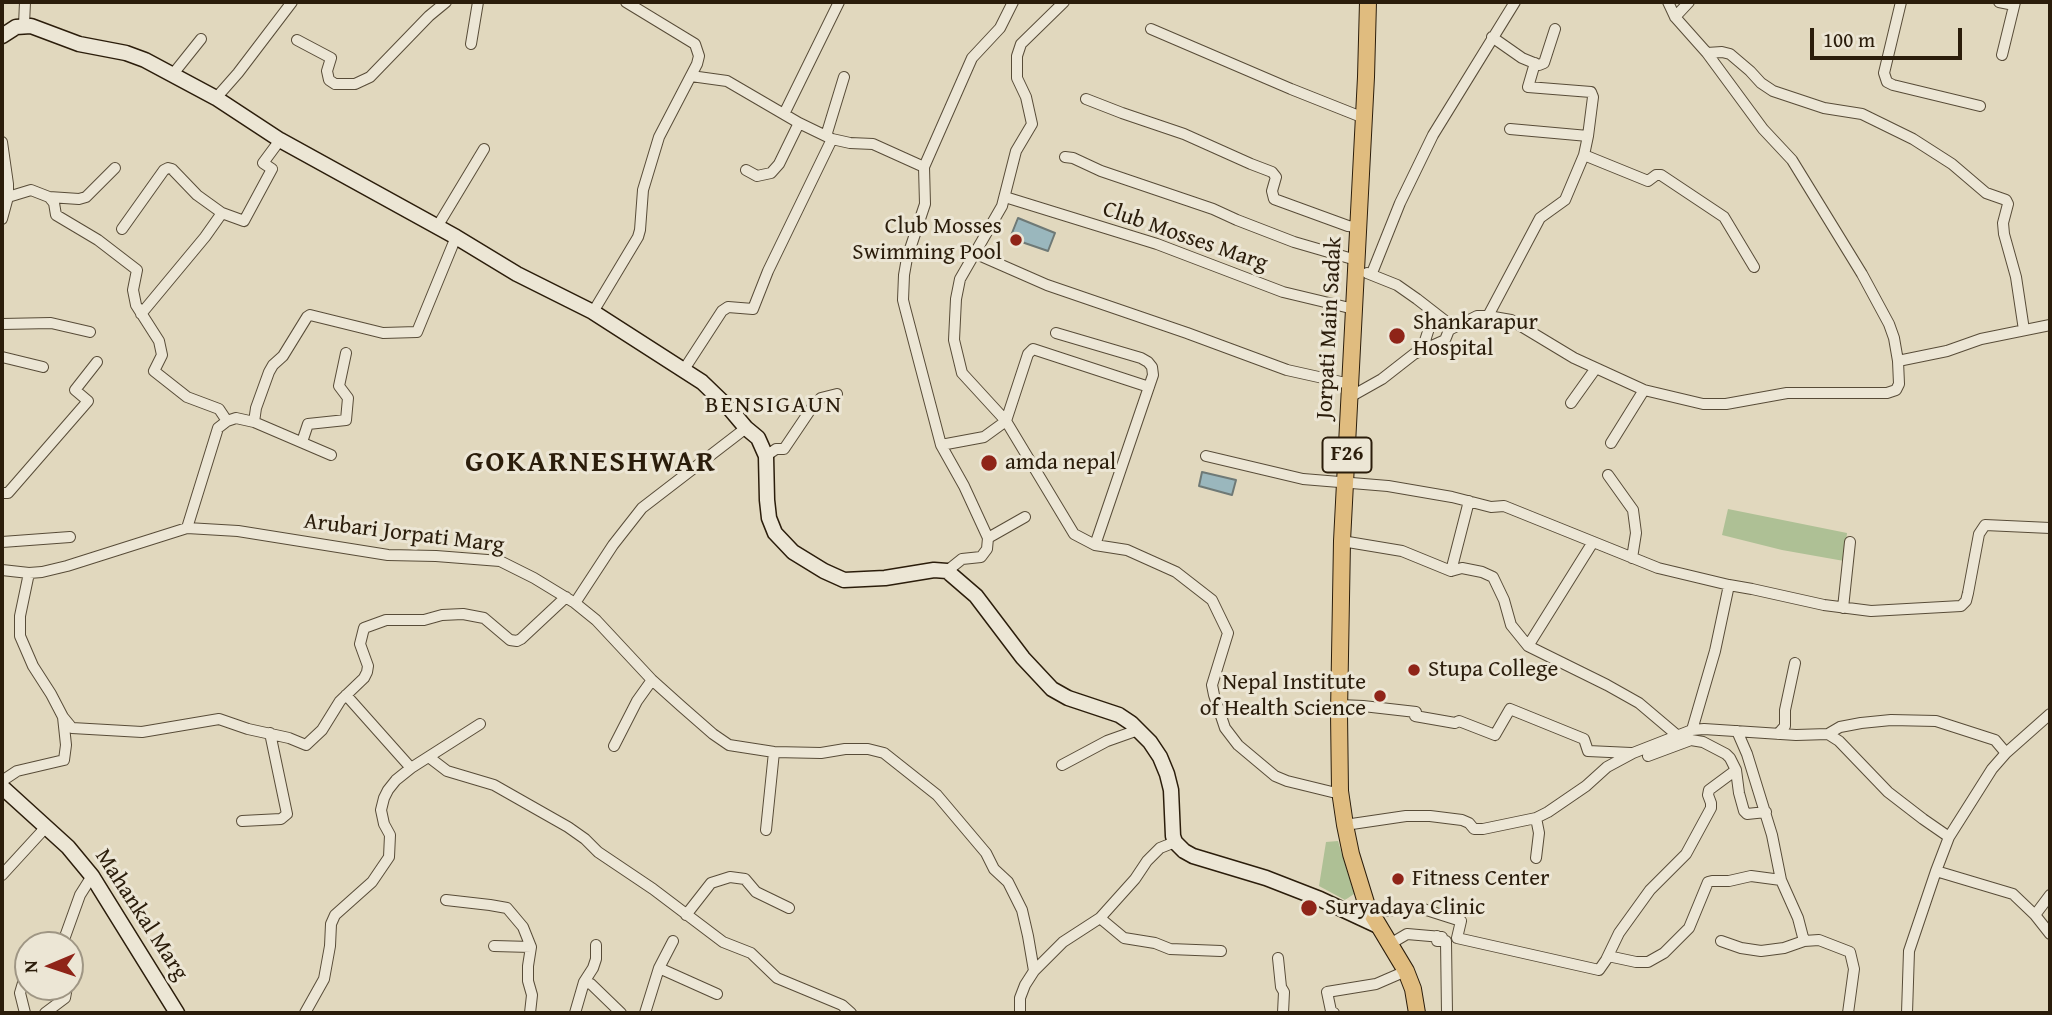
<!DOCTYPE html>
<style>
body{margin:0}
#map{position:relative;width:2052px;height:1015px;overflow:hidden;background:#e1d8be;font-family:"Gentium Book Plus",serif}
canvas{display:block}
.frame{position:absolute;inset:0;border:4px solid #2b1d0b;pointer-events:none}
.north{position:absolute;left:14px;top:931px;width:70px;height:70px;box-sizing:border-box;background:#ece6d5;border:2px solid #9f9684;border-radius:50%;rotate:268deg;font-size:19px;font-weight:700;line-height:28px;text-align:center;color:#2b1d0b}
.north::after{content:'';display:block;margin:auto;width:24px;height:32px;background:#8f2418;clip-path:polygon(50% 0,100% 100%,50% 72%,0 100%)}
.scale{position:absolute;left:1810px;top:28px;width:152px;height:32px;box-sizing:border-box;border:4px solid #2b1d0b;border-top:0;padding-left:9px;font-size:21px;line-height:24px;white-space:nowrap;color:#2b1d0b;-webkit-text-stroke:5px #ece6d5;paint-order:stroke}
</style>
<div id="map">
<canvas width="2052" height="1015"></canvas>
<div class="frame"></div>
<div class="north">N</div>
<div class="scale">100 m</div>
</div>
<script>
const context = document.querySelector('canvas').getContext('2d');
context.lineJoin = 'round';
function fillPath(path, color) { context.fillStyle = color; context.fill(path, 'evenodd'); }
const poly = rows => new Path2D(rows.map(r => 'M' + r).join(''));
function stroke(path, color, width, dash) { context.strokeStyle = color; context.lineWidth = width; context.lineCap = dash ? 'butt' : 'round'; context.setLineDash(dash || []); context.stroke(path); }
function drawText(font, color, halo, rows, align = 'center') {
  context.font = font + ' "Gentium Book Plus",serif'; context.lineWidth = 6; context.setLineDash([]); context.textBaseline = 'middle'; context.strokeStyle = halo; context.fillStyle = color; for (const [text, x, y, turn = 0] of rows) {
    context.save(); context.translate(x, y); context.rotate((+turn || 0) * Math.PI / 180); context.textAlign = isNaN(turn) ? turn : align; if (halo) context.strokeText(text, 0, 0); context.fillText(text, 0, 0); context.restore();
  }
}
fillPath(poly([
 [1728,509,1847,533,1844,561,1782,550,1722,535],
 [1338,841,1354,894,1345,900,1319,886,1326,842]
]), '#aec095');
const water = poly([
 [1018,218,1055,233,1048,251,1010,238,1018,218],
 [1202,472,1236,480,1232,495,1199,486,1202,472]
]);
fillPath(water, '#9ab7bd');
stroke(water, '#6e7976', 2);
const street = poly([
 [1064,2,1021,44,1017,56,1017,78,1026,97,1032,124,1016,151,1002,206,960,279,956,299,954,340,962,373,1006,421,1074,534,1095,545,1127,550,1176,572,1212,600,1228,633,1212,685,1214,695,1225,728,1238,745,1275,776,1287,781,1332,792,1340,791],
 [1901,2,1884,73,1887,82,1893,85,1980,106],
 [1999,2,2014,5],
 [1675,17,1689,2],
 [24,25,25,2],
 [1151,29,1291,89,1364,118],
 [1492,37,1522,58,1539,65,1544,63,1555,29],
 [297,40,331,58,327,71,329,80,335,84,355,84,370,77,429,16,446,2],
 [471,44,478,2],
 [1707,53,1722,52,1730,54,1750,71,1761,83,1773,91,1824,108,1862,114,1913,139,1952,164,1986,193,2006,200,2008,204,2003,223,2004,234,2016,277,2024,330],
 [2002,55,2015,2],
 [1535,63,1528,87,1591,92,1593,97,1588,136],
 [173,74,201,39],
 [691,76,727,81,799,123,832,139,850,143,873,144,924,167],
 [216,98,238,73,292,2],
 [1086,99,1122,113,1184,134,1251,164,1272,172,1276,177,1272,191,1274,199,1348,226,1358,227],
 [784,114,839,2],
 [826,136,844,77],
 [2,142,8,184,8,197,2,219],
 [1584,155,1648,181,1656,175,1661,175,1724,217,1754,267],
 [1065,157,1073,158,1101,171,1213,209,1237,220,1294,242,1356,260],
 [746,170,757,176,771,173,779,164,799,123],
 [8,197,31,190,49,197,79,199,86,197,115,168],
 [49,197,54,203,56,215,98,240,137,270,133,290,136,305,159,341,162,355,154,371,187,397,219,409,227,421],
 [1005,197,1157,244,1283,292,1354,309],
 [437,227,484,149],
 [122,229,164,170,168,168,172,169,197,195,222,213,244,221,272,169,263,163,280,140],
 [974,253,1047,285,1187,333,1287,370,1350,384],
 [1367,273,1397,285,1417,299,1444,320,1449,330],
 [1372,273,1400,203,1433,135,1515,2],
 [593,312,638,237,640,230,643,190,659,137,697,64,699,56,695,44,626,2],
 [141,314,205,237,222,213],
 [1488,316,1540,218,1565,200,1584,155,1588,136,1510,129],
 [2,324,51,323,90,332],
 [1056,333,1141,358,1148,362,1152,367,1153,375,1095,545],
 [1422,350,1434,313],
 [2,357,43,367],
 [1898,361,1947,351,1981,339,2050,325],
 [683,371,722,311,728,307,753,309,768,271,832,139],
 [1350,397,1382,379,1414,354,1445,340,1449,330,1477,316,1488,316,1511,320,1574,358,1644,390,1703,404,1726,404,1787,393,1887,393,1896,390,1899,384,1898,361,1894,338,1889,324,1862,274,1792,160,1763,129,1707,53,1675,17,1668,2],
 [1571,403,1596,368],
 [254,422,331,455],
 [302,442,308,424,346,420,348,398,339,386,346,353],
 [1611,443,1644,390],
 [941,445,984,437,1006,421,1028,354,1033,349,1149,387],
 [766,456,776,449,784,449,813,406,821,398,837,394],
 [1206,456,1303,479,1388,486,1452,497,1491,507,1504,506,1658,568,1729,585,1752,589,1824,605,1871,611,1961,606,1966,601,1968,593,1979,534,1985,525,2050,528],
 [1608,475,1633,510,1636,533,1632,558],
 [2,493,8,493,88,401,75,390,97,362],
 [187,528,218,428,227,421,236,418,254,422,256,408,269,372,273,365,283,356,307,317,310,315,383,333,417,332,456,237],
 [988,538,1025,517],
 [1342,541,1402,551,1451,571,1462,568,1482,572,1493,577,1504,600,1511,625,1528,646,1607,685,1639,703,1678,736],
 [2,542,70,537],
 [2,570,29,573,42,572,67,566,187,528,238,531,388,555,436,556,500,561,534,578,575,603,596,620,652,680,681,706,713,734,729,745,774,752,821,753,845,749,868,749,884,753,937,795,986,853,994,869,1008,882,1022,910,1028,936,1034,971,1025,985,1020,998,1020,1013],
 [947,571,962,559,981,557,987,549,988,538,964,486,941,445,905,308,903,300,904,275,907,258,925,204,924,167,972,58,1000,28,1013,2],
 [1451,571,1469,501],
 [29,573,20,616,20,636,33,666,51,694,63,717,72,728,142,732,219,719,248,729,289,738,306,745,322,730,340,701,364,678,367,672,368,666,360,644,364,628,386,620,424,620,442,615,463,614,484,618,510,640,517,641,521,639,566,597],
 [575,603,613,545,642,508,746,428],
 [1843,608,1850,542],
 [1528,646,1593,542],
 [346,695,411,768],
 [1339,705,1363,706,1416,712,1415,716,1455,723,1459,721,1495,735,1510,709,1584,739,1588,751,1631,753],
 [1692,730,1715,651,1729,585],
 [1737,731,1747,754,1772,835,1781,880,1798,918,1804,941,1819,940,1850,952,1854,969,1848,1013],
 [1778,734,1785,726,1785,710,1795,663],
 [1828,734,1840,727,1861,723,1891,720,1936,721,1995,740,2006,753],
 [614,746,637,701,652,680],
 [1648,756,1691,740,1703,742,1726,754,1730,758,1736,770,1739,793,1744,811,1747,814,1766,812],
 [430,758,447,771,494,785,568,827,585,839,598,852,653,889,723,942,751,953,777,978,842,1005,851,1013],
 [1062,765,1107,741,1138,730],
 [2,781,17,771,64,760,66,745,63,717],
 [242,821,281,819,287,814,270,733],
 [1345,825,1406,816,1430,816,1462,820,1469,823,1474,829,1483,829,1536,818,1548,812,1586,786,1607,767,1633,753,1692,730,1704,729,1796,735,1828,734,1839,741,1888,792,1923,819,1949,837],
 [766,830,774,752],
 [1536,858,1539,833,1536,818],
 [1936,871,2013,894,2035,915,2050,934],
 [2,875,46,827],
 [446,900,490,905,507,908,523,927,531,947],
 [1367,906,1386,911,1417,907,1461,921,1457,938,1599,970,1606,960,1619,933,1650,890,1686,854,1711,808,1711,803,1708,795,1709,790,1736,770],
 [686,915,711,883,730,877,745,879,756,892,789,908],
 [2035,915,2050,895],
 [1100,918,1124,938,1155,943,1170,949,1221,951],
 [1437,936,1437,941,1446,941,1447,1013],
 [1721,941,1741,948,1761,951,1784,948,1804,941],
 [1390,944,1407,934,1442,937],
 [62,945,80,895,92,876],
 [494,946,531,947,528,966,528,981,532,995,530,1013],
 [1608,956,1636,962,1648,962,1664,953,1689,928,1708,882,1712,881,1729,881,1751,876,1781,880],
 [1278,958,1281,987,1284,992,1283,1013],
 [659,968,717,994],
 [1034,971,1063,942,1100,918,1135,879,1147,861,1160,848,1175,842],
 [584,982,591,984,621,1013],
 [25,1013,20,993,28,966],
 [45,1013,65,998,67,987],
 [305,1013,324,979,330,946,331,924,335,915,372,882,389,857,390,835,384,824,381,810,384,798,388,790,396,780,411,768,480,724],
 [575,1013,584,982,593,968,596,959,596,945],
 [645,1013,659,968,673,941],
 [1334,1013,1331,1011,1327,992,1376,984,1406,971],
 [1907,1013,1909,951,1936,871,1949,837,1992,769,2006,753,2050,714]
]);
const secondary = poly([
 [2,36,16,27,31,26,79,44,126,53,145,60,216,98,280,140,456,237,517,274,593,312,702,382,730,409,746,428,758,438,766,456,767,500,769,518,775,533,793,552,824,571,844,580,885,578,934,570,947,571,976,596,1023,658,1052,689,1068,698,1119,715,1131,723,1150,742,1160,757,1167,774,1171,790,1173,836,1175,842,1184,851,1193,856,1266,878,1320,899,1378,926],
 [2,787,68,847,92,876,177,1013]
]);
const primary = poly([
 [1368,2,1366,77,1342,541,1339,713,1340,791,1345,825,1351,854,1367,906,1406,971,1413,989,1417,1013]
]);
stroke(street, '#584c38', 12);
stroke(secondary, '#2b1d0b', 17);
stroke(primary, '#2b1d0b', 18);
stroke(street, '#ece6d5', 10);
stroke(secondary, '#ece6d5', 14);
stroke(primary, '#e0bc7f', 16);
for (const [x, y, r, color] of [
 [1016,240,7,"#8f2418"],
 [1397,336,9,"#8f2418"],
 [989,463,9,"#8f2418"],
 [1414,670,7,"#8f2418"],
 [1380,696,7,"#8f2418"],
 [1398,879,7,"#8f2418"],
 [1309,908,9,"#8f2418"]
]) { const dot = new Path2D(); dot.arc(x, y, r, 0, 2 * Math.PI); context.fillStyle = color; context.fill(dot); stroke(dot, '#ece6d5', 2.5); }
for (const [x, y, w] of [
 [1347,455,49]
]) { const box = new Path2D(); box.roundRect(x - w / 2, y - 17.5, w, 35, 5); context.fillStyle = '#ece6d5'; context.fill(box); stroke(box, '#2b1d0b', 2); }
drawText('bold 21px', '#2b1d0b', null, [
 ["F26",1347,455]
]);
drawText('23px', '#2b1d0b', '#ece6d5', [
 ["Club Mosses",1002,227,"right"],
 ["Swimming Pool",1002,253,"right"],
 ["Shankarapur",1413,323],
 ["Hospital",1413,349],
 ["amda nepal",1005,463],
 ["Stupa College",1428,670],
 ["Nepal Institute",1366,683,"right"],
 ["of Health Science",1366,709,"right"],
 ["Fitness Center",1412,879],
 ["Suryadaya Clinic",1325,908]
], 'left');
drawText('23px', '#2b1d0b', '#ece6d5', [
 ["Club Mosses Marg",1185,237,19],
 ["Jorpati Main Sadak",1330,328,-87],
 ["Arubari Jorpati Marg",404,534,7],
 ["Mahankal Marg",141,915,57]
]);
context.letterSpacing = '2px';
drawText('24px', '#2b1d0b', '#ece6d5', [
 ["BENSIGAUN",774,406]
]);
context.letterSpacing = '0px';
context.letterSpacing = '2px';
drawText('bold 30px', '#2b1d0b', '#ece6d5', [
 ["GOKARNESHWAR",591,463]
]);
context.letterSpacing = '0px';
</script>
